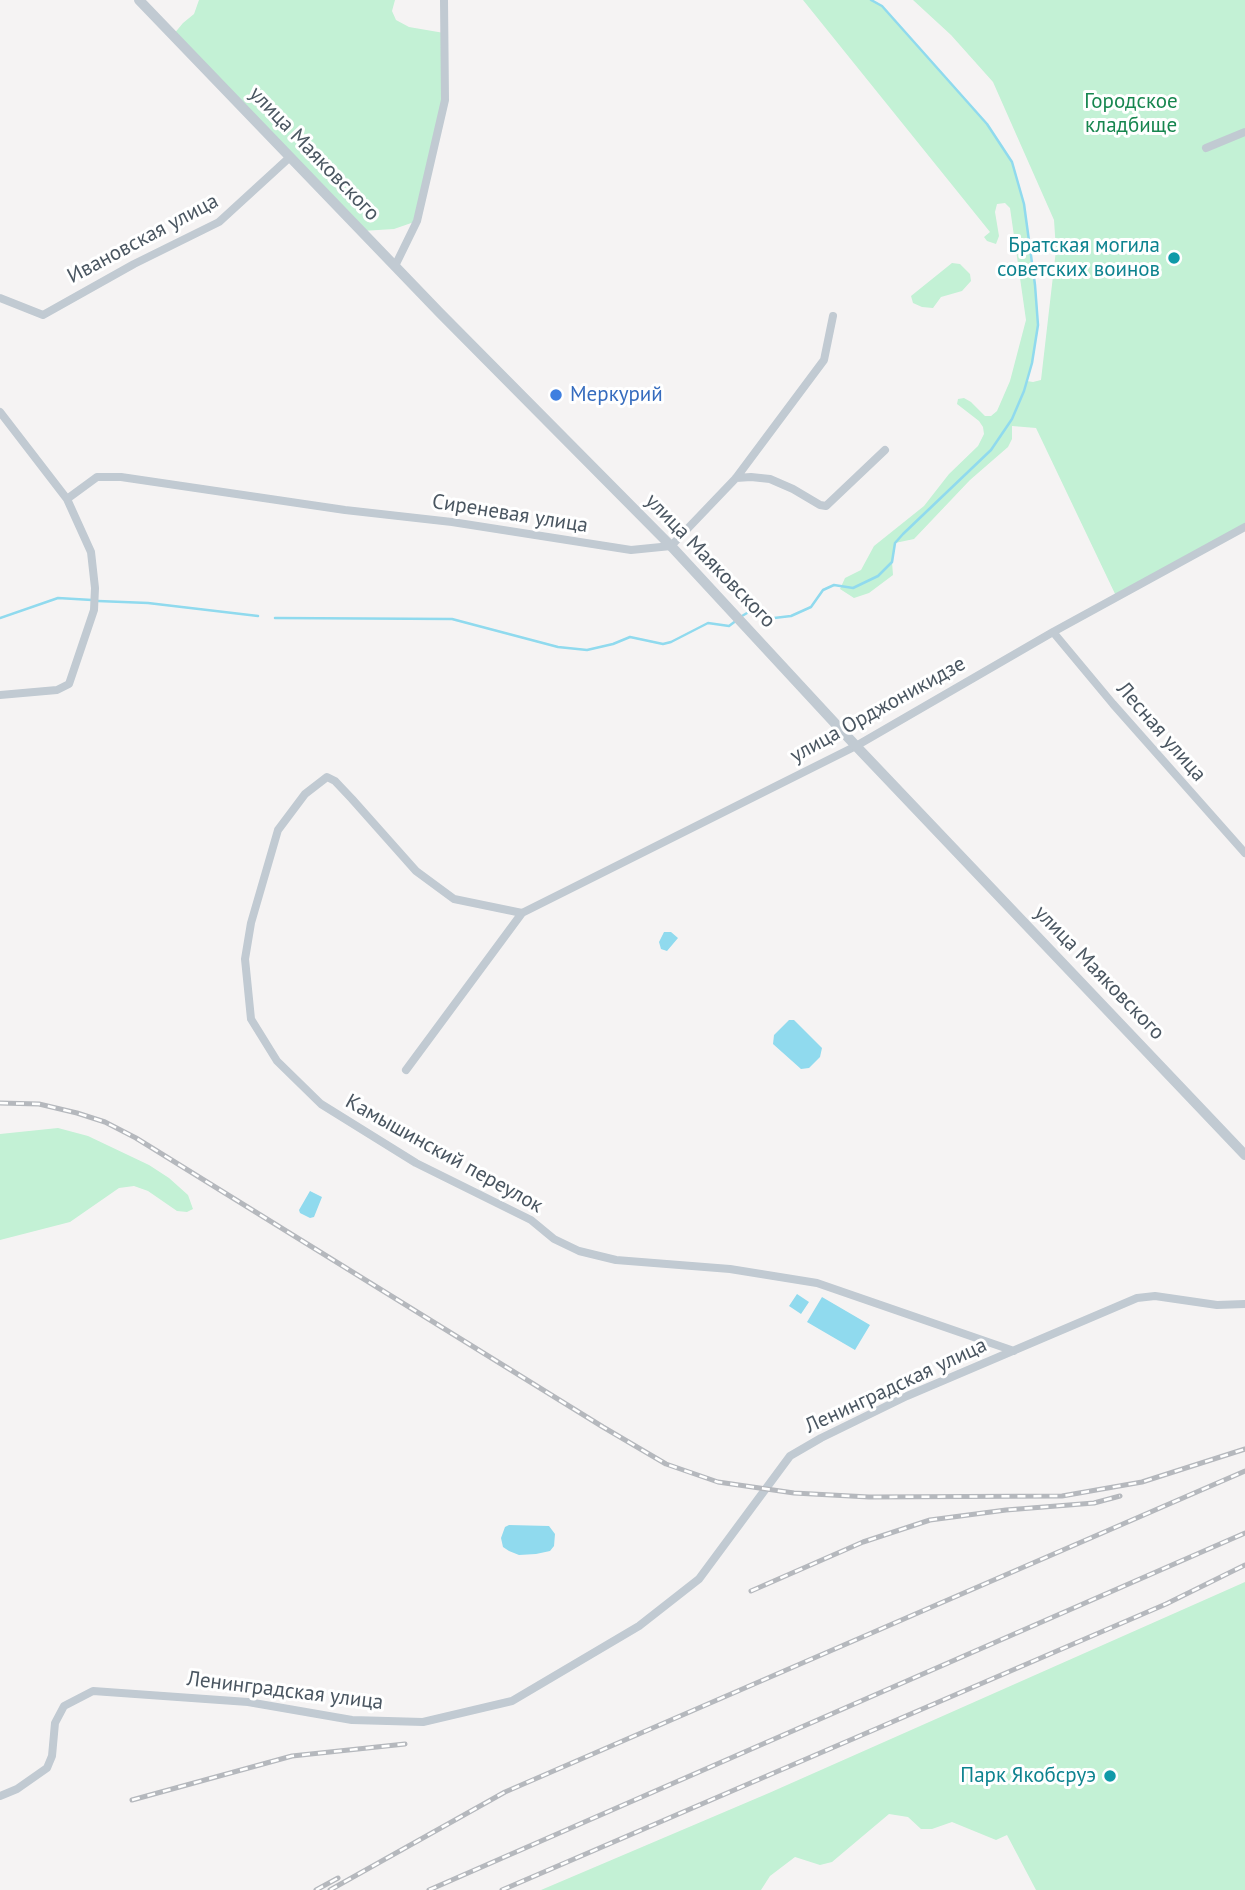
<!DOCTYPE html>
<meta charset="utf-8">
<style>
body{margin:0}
canvas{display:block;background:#f5f3f3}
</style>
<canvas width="1245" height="1890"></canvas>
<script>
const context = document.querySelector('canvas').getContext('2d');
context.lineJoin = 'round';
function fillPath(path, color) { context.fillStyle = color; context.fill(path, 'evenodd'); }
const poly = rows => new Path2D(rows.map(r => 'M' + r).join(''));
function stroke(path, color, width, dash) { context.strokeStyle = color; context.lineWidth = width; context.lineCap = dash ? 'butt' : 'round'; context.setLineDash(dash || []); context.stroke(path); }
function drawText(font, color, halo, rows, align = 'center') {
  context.font = font + ' "PT Sans",sans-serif'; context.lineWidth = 6; context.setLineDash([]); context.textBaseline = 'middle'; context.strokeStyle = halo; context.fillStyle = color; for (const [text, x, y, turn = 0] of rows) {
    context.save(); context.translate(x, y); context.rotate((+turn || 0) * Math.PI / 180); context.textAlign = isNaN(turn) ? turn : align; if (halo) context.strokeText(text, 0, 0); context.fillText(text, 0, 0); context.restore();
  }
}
fillPath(poly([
 [199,0,395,0,392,11,396,20,409,27,444,33,445,100,417,221,394,229,362,231,173,35,183,23,194,14],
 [803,0,871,0,882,6,987,124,1012,162,1024,204,1035,285,1038,325,1032,362,1027,381,1033,382,1041,380,1056,250,1054,220,993,82,951,35,913,0,1245,0,1245,527,1117,598,1036,428,1012,426,1012,439,1008,447,970,480,914,539,895,543,892,562,893,575,869,593,854,598,840,589,845,578,861,570,874,546,924,506,949,474,978,446,984,434,983,427,979,421,957,404,958,399,964,398,971,402,985,416,991,416,997,411,1010,381,1026,320,1010,208,1005,203,997,204,995,212,999,236,996,244,987,241,984,237,990,232],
 [952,263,960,264,970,274,971,281,962,291,941,297,933,308,922,307,913,303,911,296],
 [58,1128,88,1136,149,1165,169,1178,188,1195,193,1209,187,1212,177,1211,148,1191,134,1186,119,1188,70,1222,0,1240,0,1134],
 [1245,1582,1245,1890,1036,1890,1007,1835,996,1840,952,1822,932,1829,921,1829,908,1817,889,1814,832,1862,820,1865,795,1857,770,1876,761,1890,541,1890,769,1793]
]), '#c3f1d5');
fillPath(poly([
 [664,932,671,932,678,938,667,951,661,949,659,942],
 [789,1020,794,1020,822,1048,820,1057,809,1068,801,1069,773,1044,774,1035],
 [310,1191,322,1197,314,1217,310,1218,300,1213,299,1210],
 [797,1294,809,1302,801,1314,789,1306],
 [822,1297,870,1325,855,1350,807,1322],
 [509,1525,549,1526,555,1534,554,1546,550,1551,536,1554,519,1555,509,1551,503,1547,501,1538,505,1527]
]), '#90daee');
stroke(poly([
 [98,601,148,603,258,616],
 [742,616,752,610,774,618,791,616,811,607,823,590,834,585,853,588,878,576,892,562,895,543,903,534,991,450,1012,419,1024,391,1032,363,1038,325,1035,285,1024,204,1012,162,987,124,882,6,871,0],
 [0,618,58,598,92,600],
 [275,618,452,619,558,647,587,650,613,644,630,637,663,644,671,642,708,623,729,626,737,620]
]), '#90daee', 2.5);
stroke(poly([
 [1206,148,1245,132],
 [395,266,417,221,445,100,444,0],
 [0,298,43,315,134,264,219,222,290,157],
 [0,412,67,499,91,552,95,588,94,610,69,684,57,690,0,695],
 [736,478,751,477,770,479,793,489,820,505,826,506,885,450],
 [67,499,97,477,121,477,345,510,452,522,631,550,671,546,736,478,824,360,833,316],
 [1053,632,1113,704,1245,853],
 [522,913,454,899,416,871,352,799,335,781,327,777,305,794,278,830,251,923,245,959,251,1019,277,1061,321,1104,416,1163,531,1220,554,1239,579,1251,616,1260,730,1269,817,1283,1014,1351],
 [522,913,856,746,1053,632,1245,527],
 [406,1070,522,913],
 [0,1796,17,1789,47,1768,52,1756,55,1723,64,1706,93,1691,248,1702,352,1720,423,1722,512,1701,639,1626,699,1579,790,1456,821,1438,907,1396,1137,1298,1155,1296,1217,1305,1245,1304]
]), '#c1cad2', 8);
stroke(poly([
 [139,0,440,313,671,546,856,746,1245,1155]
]), '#c1cad2', 10);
const rail = poly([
 [0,1103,39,1104,77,1113,105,1122,136,1138,603,1427,666,1464,718,1482,794,1493,869,1497,1062,1496,1142,1482,1245,1449],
 [751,1591,863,1542,930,1520,1006,1510,1094,1503,1120,1496],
 [132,1800,292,1756,405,1744],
 [316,1890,338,1878],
 [330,1890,505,1792,1245,1471],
 [429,1890,1245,1533],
 [502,1890,1166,1604,1245,1565]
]);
stroke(rail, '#b5b8bd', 5);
stroke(rail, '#fff', 2.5, [8]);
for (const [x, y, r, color] of [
 [1174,258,7,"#0f9aa8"],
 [556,395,7,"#3f7fe0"],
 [1110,1776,7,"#0f9aa8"]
]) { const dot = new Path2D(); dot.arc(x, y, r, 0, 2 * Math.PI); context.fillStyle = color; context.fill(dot); stroke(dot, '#fff', 2.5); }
drawText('21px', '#17864f', '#fff', [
 ["Городское",1131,102],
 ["кладбище",1131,126]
]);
drawText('21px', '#4a5661', '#fff', [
 ["улица Маяковского",314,154,46],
 ["Ивановская улица",143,239,-28],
 ["Сиреневая улица",510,514,9],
 ["улица Маяковского",710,561,46],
 ["улица Орджоникидзе",878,710,-29],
 ["Лесная улица",1161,732,49],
 ["улица Маяковского",1099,973,46],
 ["Камышинский переулок",444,1154,29],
 ["Ленинградская улица",896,1386,-25],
 ["Ленинградская улица",285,1691,7]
]);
drawText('21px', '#0d838f', '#fff', [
 ["Братская могила",1160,246],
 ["советских воинов",1160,270],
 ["Парк Якобсруэ",1096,1776]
], 'right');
drawText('21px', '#366cbe', '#fff', [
 ["Меркурий",570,395]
], 'left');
</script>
